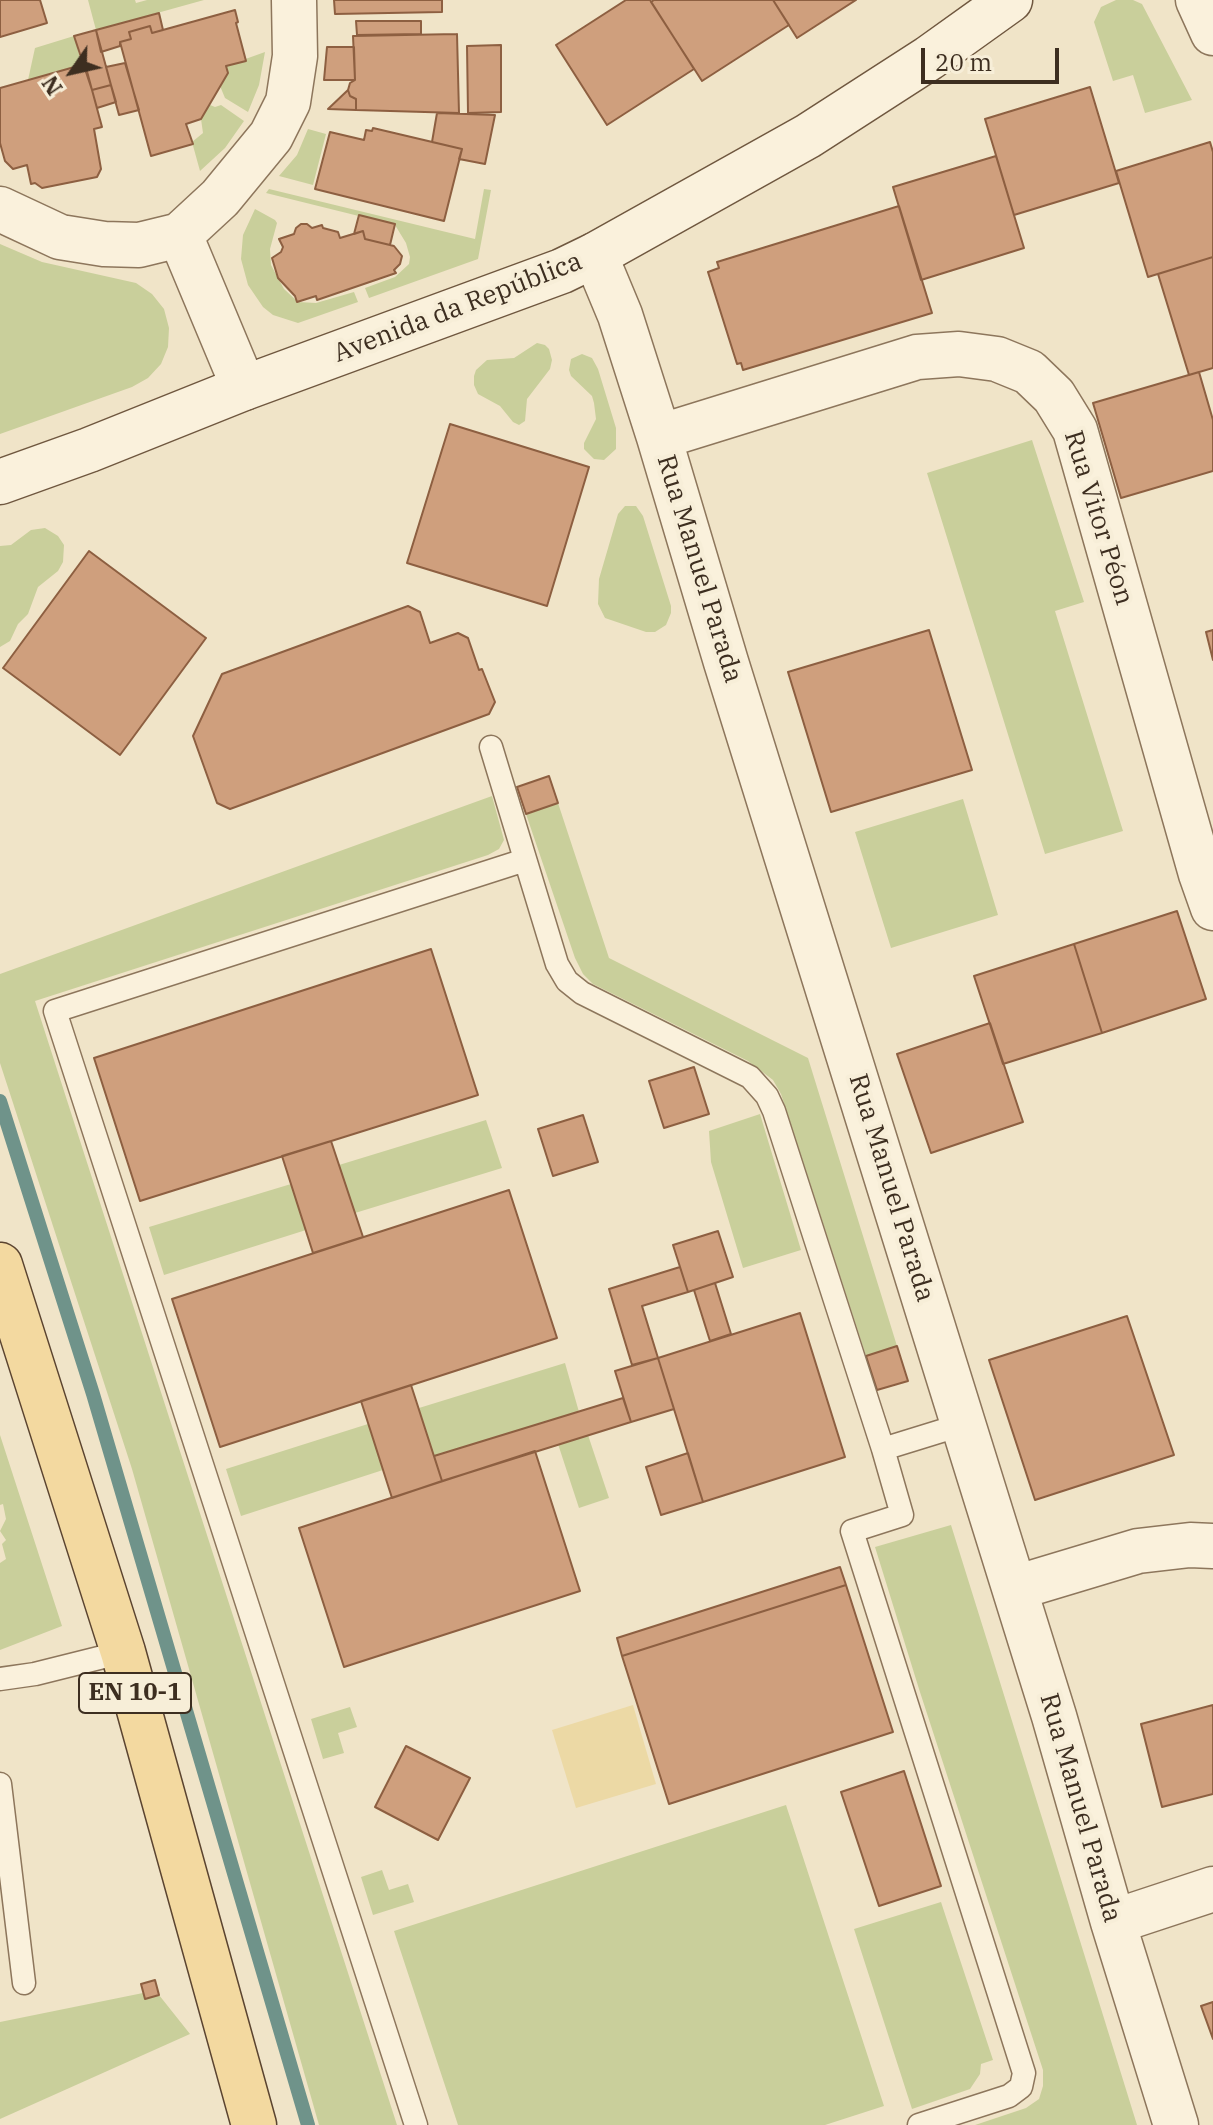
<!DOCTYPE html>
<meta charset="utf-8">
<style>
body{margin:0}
#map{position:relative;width:1213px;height:2125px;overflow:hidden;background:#f0e4c8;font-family:"IBM Plex Serif",serif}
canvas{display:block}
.north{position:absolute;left:32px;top:32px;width:80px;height:80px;-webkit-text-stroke:6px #f7eed8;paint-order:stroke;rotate:236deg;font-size:22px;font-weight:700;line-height:32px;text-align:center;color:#3d2e20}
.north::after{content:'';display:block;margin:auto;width:28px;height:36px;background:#3d2e20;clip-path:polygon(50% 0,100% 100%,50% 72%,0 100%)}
.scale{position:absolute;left:921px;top:48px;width:138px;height:36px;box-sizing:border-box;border:4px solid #3d2e20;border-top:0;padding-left:10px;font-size:24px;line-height:28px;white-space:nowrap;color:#3d2e20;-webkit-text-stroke:6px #f7eed8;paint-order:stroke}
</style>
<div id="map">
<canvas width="1213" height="2125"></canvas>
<div class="north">N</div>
<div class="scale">20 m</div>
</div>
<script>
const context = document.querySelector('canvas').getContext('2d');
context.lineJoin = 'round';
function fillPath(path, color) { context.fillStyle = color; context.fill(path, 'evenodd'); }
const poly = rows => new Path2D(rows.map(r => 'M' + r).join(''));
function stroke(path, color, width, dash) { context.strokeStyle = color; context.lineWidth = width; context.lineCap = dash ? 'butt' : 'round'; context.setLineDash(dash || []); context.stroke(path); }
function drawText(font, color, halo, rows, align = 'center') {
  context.font = font + ' "IBM Plex Serif",serif'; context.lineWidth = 8; context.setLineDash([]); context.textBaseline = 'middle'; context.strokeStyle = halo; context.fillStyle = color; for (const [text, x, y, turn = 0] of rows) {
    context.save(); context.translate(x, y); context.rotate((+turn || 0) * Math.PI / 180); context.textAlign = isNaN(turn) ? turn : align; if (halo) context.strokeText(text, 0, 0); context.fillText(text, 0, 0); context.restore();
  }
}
fillPath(poly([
 [88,0,135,0,136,3,147,0,204,0,96,30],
 [1116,0,1133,0,1142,4,1192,100,1145,113,1133,75,1113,81,1094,22,1101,7],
 [74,36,82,65,28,80,35,48],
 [265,52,259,85,248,112,225,98,220,86,228,73,226,66],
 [210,105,215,107,221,105,244,121,225,148,200,171,192,142,203,133,201,119],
 [308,129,326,134,313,185,279,176,297,155],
 [269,189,475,239,484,189,491,190,478,259,369,298,365,288,395,277,409,264,410,257,406,243,395,225,266,193],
 [255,209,275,220,277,223,270,249,271,265,284,289,298,302,316,303,354,292,358,302,298,323,273,315,263,307,248,285,241,259,243,235],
 [0,244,42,262,136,283,152,294,164,309,169,328,168,347,161,364,148,378,132,387,0,434],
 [537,343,545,345,549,349,552,360,550,369,527,399,525,421,519,425,513,422,500,406,478,394,474,385,474,376,476,370,487,360,514,358],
 [582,354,592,358,598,369,616,428,616,449,604,460,594,459,584,449,584,443,596,419,594,403,592,396,571,376,569,370,571,359],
 [1032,440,1084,602,1055,611,1123,831,1045,854,927,473],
 [625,506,636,506,643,516,671,606,671,613,666,625,655,632,646,632,605,618,598,604,599,579,618,514],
 [45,528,58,536,64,545,63,562,58,571,38,587,28,614,18,624,10,641,0,647,0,546,11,545,31,530],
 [492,796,504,840,499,849,488,855,35,1001,397,2125,319,2125,132,1469,0,1063,0,974],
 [963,799,998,915,891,948,855,832],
 [558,803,609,958,808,1058,897,1346,866,1356,781,1094,773,1080,748,1061,593,984,583,974,575,958,526,814],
 [760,1114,801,1250,743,1268,711,1162,709,1131],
 [486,1120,502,1168,355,1213,339,1165],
 [291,1184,306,1230,164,1275,149,1227],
 [565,1363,579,1412,434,1456,419,1408],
 [368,1424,383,1470,241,1516,226,1469],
 [0,1435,62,1626,0,1650,0,1563,6,1559,2,1544,6,1540,0,1531,6,1519,3,1504,0,1505],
 [588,1435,609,1498,579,1508,558,1444],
 [951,1525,995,1666,1137,2125,975,2125,1026,2108,1039,2099,1043,2086,1043,2070,919,1689,875,1547],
 [350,1707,357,1727,338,1733,344,1753,323,1759,311,1719],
 [786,1805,884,2106,825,2125,458,2125,394,1931],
 [382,1870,389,1890,408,1884,414,1902,373,1915,361,1877],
 [941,1902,993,2060,981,2064,980,2074,970,2089,912,2109,854,1929],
 [143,1993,145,1999,159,1995,190,2034,0,2119,0,2022]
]), '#c9cf9b');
fillPath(poly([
 [633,1705,656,1784,576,1808,552,1730]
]), '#ecd9a5');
stroke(poly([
 [0,1101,93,1394,308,2125]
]), '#6f938a', 14);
const building = poly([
 [0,0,40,0,47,23,0,37,0,0],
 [334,0,442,0,442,12,335,14,334,0],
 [626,0,650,0,694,69,607,125,556,45,626,0],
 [654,0,773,0,789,25,702,81,651,2,654,0],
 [773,0,856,0,797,38,773,0],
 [235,10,238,22,236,23,246,61,226,66,228,73,201,119,186,124,193,144,151,156,120,42,131,39,129,32,150,26,152,33,235,10],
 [159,13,163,30,152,33,150,26,129,32,131,39,120,42,120,46,101,52,96,30,159,13],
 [356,21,421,21,421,34,357,35,356,21],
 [96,30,111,85,92,90,74,36,96,30],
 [457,34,459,113,356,110,356,99,350,96,348,90,350,83,355,80,353,36,457,34],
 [501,45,501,112,468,113,467,46,501,45],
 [327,47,354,47,355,80,324,80,327,47],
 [125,63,139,110,119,115,106,67,125,63],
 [85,64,102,127,94,129,101,169,97,177,42,188,35,183,31,184,27,165,13,169,5,161,0,143,0,88,85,64],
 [111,85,116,102,97,108,92,90,111,85],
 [1090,87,1119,183,1014,215,985,119,1090,87],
 [348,90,350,96,356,99,356,110,328,109,348,90],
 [437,113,495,115,485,164,459,159,462,149,432,142,437,113],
 [373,128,462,149,444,221,315,189,330,132,364,140,366,130,372,131,373,128],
 [1210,142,1213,152,1213,257,1148,277,1116,171,1210,142],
 [996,156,1024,248,921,280,893,187,996,156],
 [899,206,932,313,743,370,741,363,737,364,708,272,719,268,717,262,899,206],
 [359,215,395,224,390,245,365,239,363,231,354,234,359,215],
 [301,224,307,224,312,228,322,225,323,228,338,232,340,238,363,231,365,239,394,246,402,256,400,264,394,270,396,273,317,300,316,296,297,302,295,296,278,278,272,258,281,252,283,247,279,239,294,234,296,228,301,224],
 [1213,257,1213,368,1189,375,1158,274,1213,257],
 [1199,372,1213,420,1213,471,1121,498,1093,403,1199,372],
 [450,424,589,467,547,606,407,563,450,424],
 [89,551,206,638,120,755,3,668,89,551],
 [408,606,420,612,430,643,458,633,468,638,479,670,482,669,495,702,489,714,230,809,217,803,193,736,222,674,408,606],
 [929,630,972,770,831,812,788,672,929,630],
 [1213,630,1213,660,1206,632,1213,630],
 [549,776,558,803,526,814,517,787,549,776],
 [1177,911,1206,999,1102,1033,1074,944,1177,911],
 [1074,944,1102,1033,1003,1064,974,976,1074,944],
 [431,949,478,1095,140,1201,94,1058,431,949],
 [990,1023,1023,1122,931,1153,897,1054,990,1023],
 [694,1067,709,1114,664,1128,649,1081,694,1067],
 [583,1115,598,1162,553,1176,538,1129,583,1115],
 [331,1141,363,1237,313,1253,282,1156,331,1141],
 [509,1190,557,1338,220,1447,172,1299,509,1190],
 [718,1231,733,1277,688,1292,673,1245,718,1231],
 [680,1267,688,1292,642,1306,658,1358,632,1365,609,1289,680,1267],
 [715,1283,731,1334,710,1341,694,1290,715,1283],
 [800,1313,845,1457,703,1502,658,1358,800,1313],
 [1127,1316,1174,1455,1035,1500,989,1360,1127,1316],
 [897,1346,908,1381,877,1390,866,1356,897,1346],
 [658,1358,674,1409,631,1422,615,1371,658,1358],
 [411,1385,442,1481,392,1498,361,1401,411,1385],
 [623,1398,631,1422,442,1481,434,1456,623,1398],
 [535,1451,580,1591,344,1667,299,1528,535,1451],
 [688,1453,703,1502,661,1515,646,1467,688,1453],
 [840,1567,846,1585,622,1656,617,1638,840,1567],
 [846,1585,893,1732,669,1804,622,1656,846,1585],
 [1213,1705,1213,1794,1162,1807,1141,1724,1213,1705],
 [406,1746,470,1778,438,1840,375,1807,406,1746],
 [904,1771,941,1886,879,1906,841,1792,904,1771],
 [155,1980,159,1995,145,1999,141,1984,155,1980],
 [1213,2002,1213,2039,1201,2006,1213,2002]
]);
fillPath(building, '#cf9f7d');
stroke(building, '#8d5f41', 2);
const lane = poly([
 [491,747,557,964,567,981,582,993,750,1077,767,1096,774,1111,883,1449,902,1515,852,1531,1024,2073,1021,2087,1009,2096,919,2125],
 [883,1449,964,1424],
 [0,1679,35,1674,123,1652],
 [0,1784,24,1983],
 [416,2125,55,1011,525,860]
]);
const street = poly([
 [1198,0,1213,33],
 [0,209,60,237,104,244,139,245,180,235,220,198,271,136,288,102,295,56,294,0],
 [180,235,244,388],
 [595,255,620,315,659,437,726,662,1054,1716,1113,1922,1176,2125],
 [659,437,917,357,959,354,997,359,1029,372,1054,396,1075,430,1201,874,1213,908],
 [1015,1588,1138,1551,1190,1545,1213,1546],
 [1113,1922,1213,1889]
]);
const secondary = poly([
 [0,482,89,450,244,388,562,271,595,255,808,136,929,58,1010,0]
]);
const primary = poly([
 [0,1265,123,1652,254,2125]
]);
stroke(lane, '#8d765c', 25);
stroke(street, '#8d765c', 47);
stroke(secondary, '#6f573f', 47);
stroke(primary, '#5b4430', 47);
stroke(lane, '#faf1dc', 22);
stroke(street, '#faf1dc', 44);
stroke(secondary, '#faf1dc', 44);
stroke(primary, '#f3d9a0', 44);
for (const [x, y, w] of [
 [135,1693,112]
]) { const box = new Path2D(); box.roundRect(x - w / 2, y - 20, w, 40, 6); context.fillStyle = '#f7eed8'; context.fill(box); stroke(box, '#3d2e20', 2); }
drawText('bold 24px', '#3d2e20', null, [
 ["EN 10-1",135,1693]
]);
drawText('26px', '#3d2e20', '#f7eed8', [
 ["Avenida da República",458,308,-21],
 ["Rua Vitor Péon",1098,518,73],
 ["Rua Manuel Parada",699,569,73],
 ["Rua Manuel Parada",891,1188,73],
 ["Rua Manuel Parada",1080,1808,74]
]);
</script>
